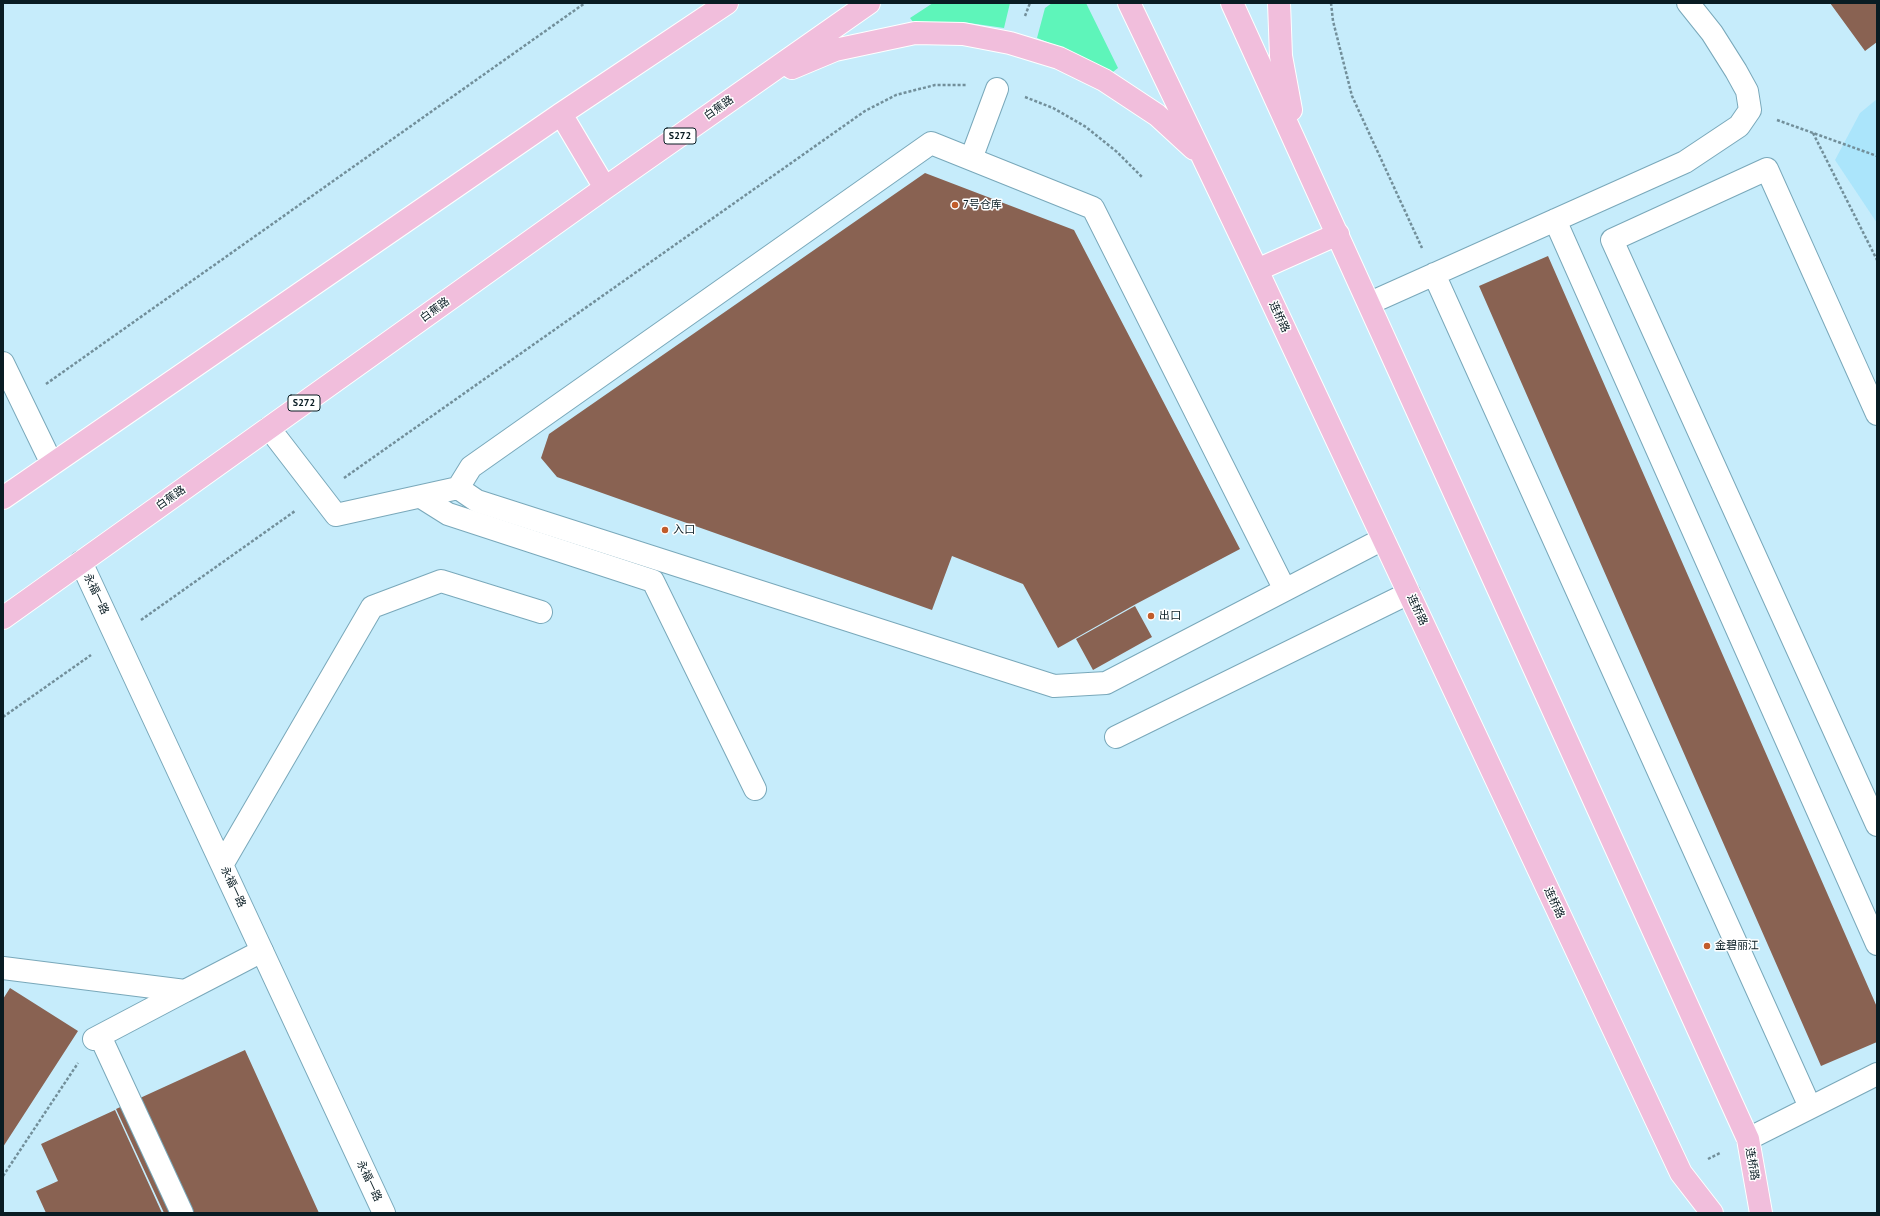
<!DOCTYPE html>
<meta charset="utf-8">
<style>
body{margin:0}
#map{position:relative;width:1880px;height:1216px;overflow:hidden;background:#c6ecfb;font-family:"PT Sans",sans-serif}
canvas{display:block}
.frame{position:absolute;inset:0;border:4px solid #091c23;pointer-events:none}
</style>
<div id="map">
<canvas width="1880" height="1216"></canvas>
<div class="frame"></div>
</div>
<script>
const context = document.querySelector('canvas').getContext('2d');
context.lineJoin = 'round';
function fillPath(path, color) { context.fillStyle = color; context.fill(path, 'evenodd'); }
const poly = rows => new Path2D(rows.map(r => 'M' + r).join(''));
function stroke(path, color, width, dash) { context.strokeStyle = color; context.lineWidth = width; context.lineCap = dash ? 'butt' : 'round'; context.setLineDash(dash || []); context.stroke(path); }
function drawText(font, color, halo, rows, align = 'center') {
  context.font = font + ' "PT Sans","Noto Sans SC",sans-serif'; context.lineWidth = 3; context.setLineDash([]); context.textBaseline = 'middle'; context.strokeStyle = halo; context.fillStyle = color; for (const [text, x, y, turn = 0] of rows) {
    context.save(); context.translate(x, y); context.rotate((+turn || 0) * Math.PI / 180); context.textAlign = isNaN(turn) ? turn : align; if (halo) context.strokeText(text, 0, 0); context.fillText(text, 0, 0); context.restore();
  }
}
fillPath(poly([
 [1877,99,1877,223,1835,160,1860,113]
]), '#abe5fb');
fillPath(poly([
 [933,3,1010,3,1004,28,962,22,917,27,910,18],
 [1052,3,1086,3,1118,68,1109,75,1074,53,1037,38,1045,8]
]), '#5ef5ba');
fillPath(poly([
 [1830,3,1877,3,1877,42,1865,51],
 [925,173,1074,230,1240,549,1136,604,1058,648,1023,584,952,556,932,610,557,477,541,458,549,434],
 [1548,256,1877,1007,1877,1042,1821,1066,1479,286],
 [1135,606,1152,637,1093,670,1076,639],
 [10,988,78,1031,3,1147,3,999],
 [245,1050,319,1213,164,1213,116,1109],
 [115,1110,162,1213,46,1213,36,1191,58,1181,41,1144]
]), '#896252');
const service = poly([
 [971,159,997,89],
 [269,428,336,515,458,488,477,501,1054,686,1106,683,1383,539],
 [458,488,471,467,931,143,1093,208,1285,590],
 [3,968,185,991,262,951],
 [100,1036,182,1213],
 [94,1039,185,991]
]);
const minor = poly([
 [1555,220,1877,944],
 [1434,274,1810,1107],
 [1370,303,1685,162,1739,126,1750,110,1747,91,1736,71,1712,33,1688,3],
 [3,363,52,464],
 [1877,414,1767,169,1612,240,1877,825],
 [421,497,448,514,653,581,755,789],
 [81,562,384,1213],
 [1116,737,1409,593],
 [222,865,372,607,441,581,541,612],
 [1748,1139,1877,1074]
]);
const primary = poly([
 [1129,3,1257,270,1681,1173,1712,1213],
 [1232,3,1748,1139,1761,1213],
 [1279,3,1281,56,1291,110],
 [792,68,835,50,915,33,963,34,1010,43,1059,58,1104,80,1157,115,1194,149],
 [561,114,605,188],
 [1257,270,1338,234],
 [3,498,561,114,727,3],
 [3,618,605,188,869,3]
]);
stroke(service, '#79a8ba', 24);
stroke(minor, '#79a8ba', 24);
stroke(primary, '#fff', 24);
stroke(poly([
 [1331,3,1333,21,1352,96,1422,248],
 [1025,16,1030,3],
 [1025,97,1053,108,1086,127,1117,152,1143,178],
 [1777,120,1877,156],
 [1813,133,1877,260],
 [46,384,585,3],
 [344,478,865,111,896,95,935,85,966,85],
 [141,620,295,511],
 [3,717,91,655],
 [1708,1159,1720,1153],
 [3,1176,78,1063]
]), '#728f9a', 2.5, [3, 2]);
stroke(service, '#fff', 22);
stroke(minor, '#fff', 22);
stroke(primary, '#f1bedc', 22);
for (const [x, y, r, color] of [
 [955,205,4,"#c15c2b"],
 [665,530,4,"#c15c2b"],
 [1151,616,4,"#c15c2b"],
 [1707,946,4,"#c15c2b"]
]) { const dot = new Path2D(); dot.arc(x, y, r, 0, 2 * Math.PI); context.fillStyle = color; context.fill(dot); stroke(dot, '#fff', 1.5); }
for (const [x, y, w] of [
 [680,136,32],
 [304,403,32]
]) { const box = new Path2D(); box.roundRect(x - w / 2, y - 8, w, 16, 3); context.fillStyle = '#fff'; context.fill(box); stroke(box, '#091c23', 1); }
drawText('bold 10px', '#091c23', null, [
 ["S272",680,136],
 ["S272",304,403]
]);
drawText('11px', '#091c23', '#fff', [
 ["白蕉路",719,108,-35],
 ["白蕉路",435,310,-36],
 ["连桥路",1279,317,65],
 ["白蕉路",171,498,-35],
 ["永福一路",96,594,65],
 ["连桥路",1417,610,65],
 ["永福一路",233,887,65],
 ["连桥路",1554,903,65],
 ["连桥路",1752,1164,80],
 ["永福一路",369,1181,65]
]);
drawText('11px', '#091c23', '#fff', [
 ["7号仓库",963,205],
 ["入口",673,530],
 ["出口",1159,616],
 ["金碧丽江",1715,946]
], 'left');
</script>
